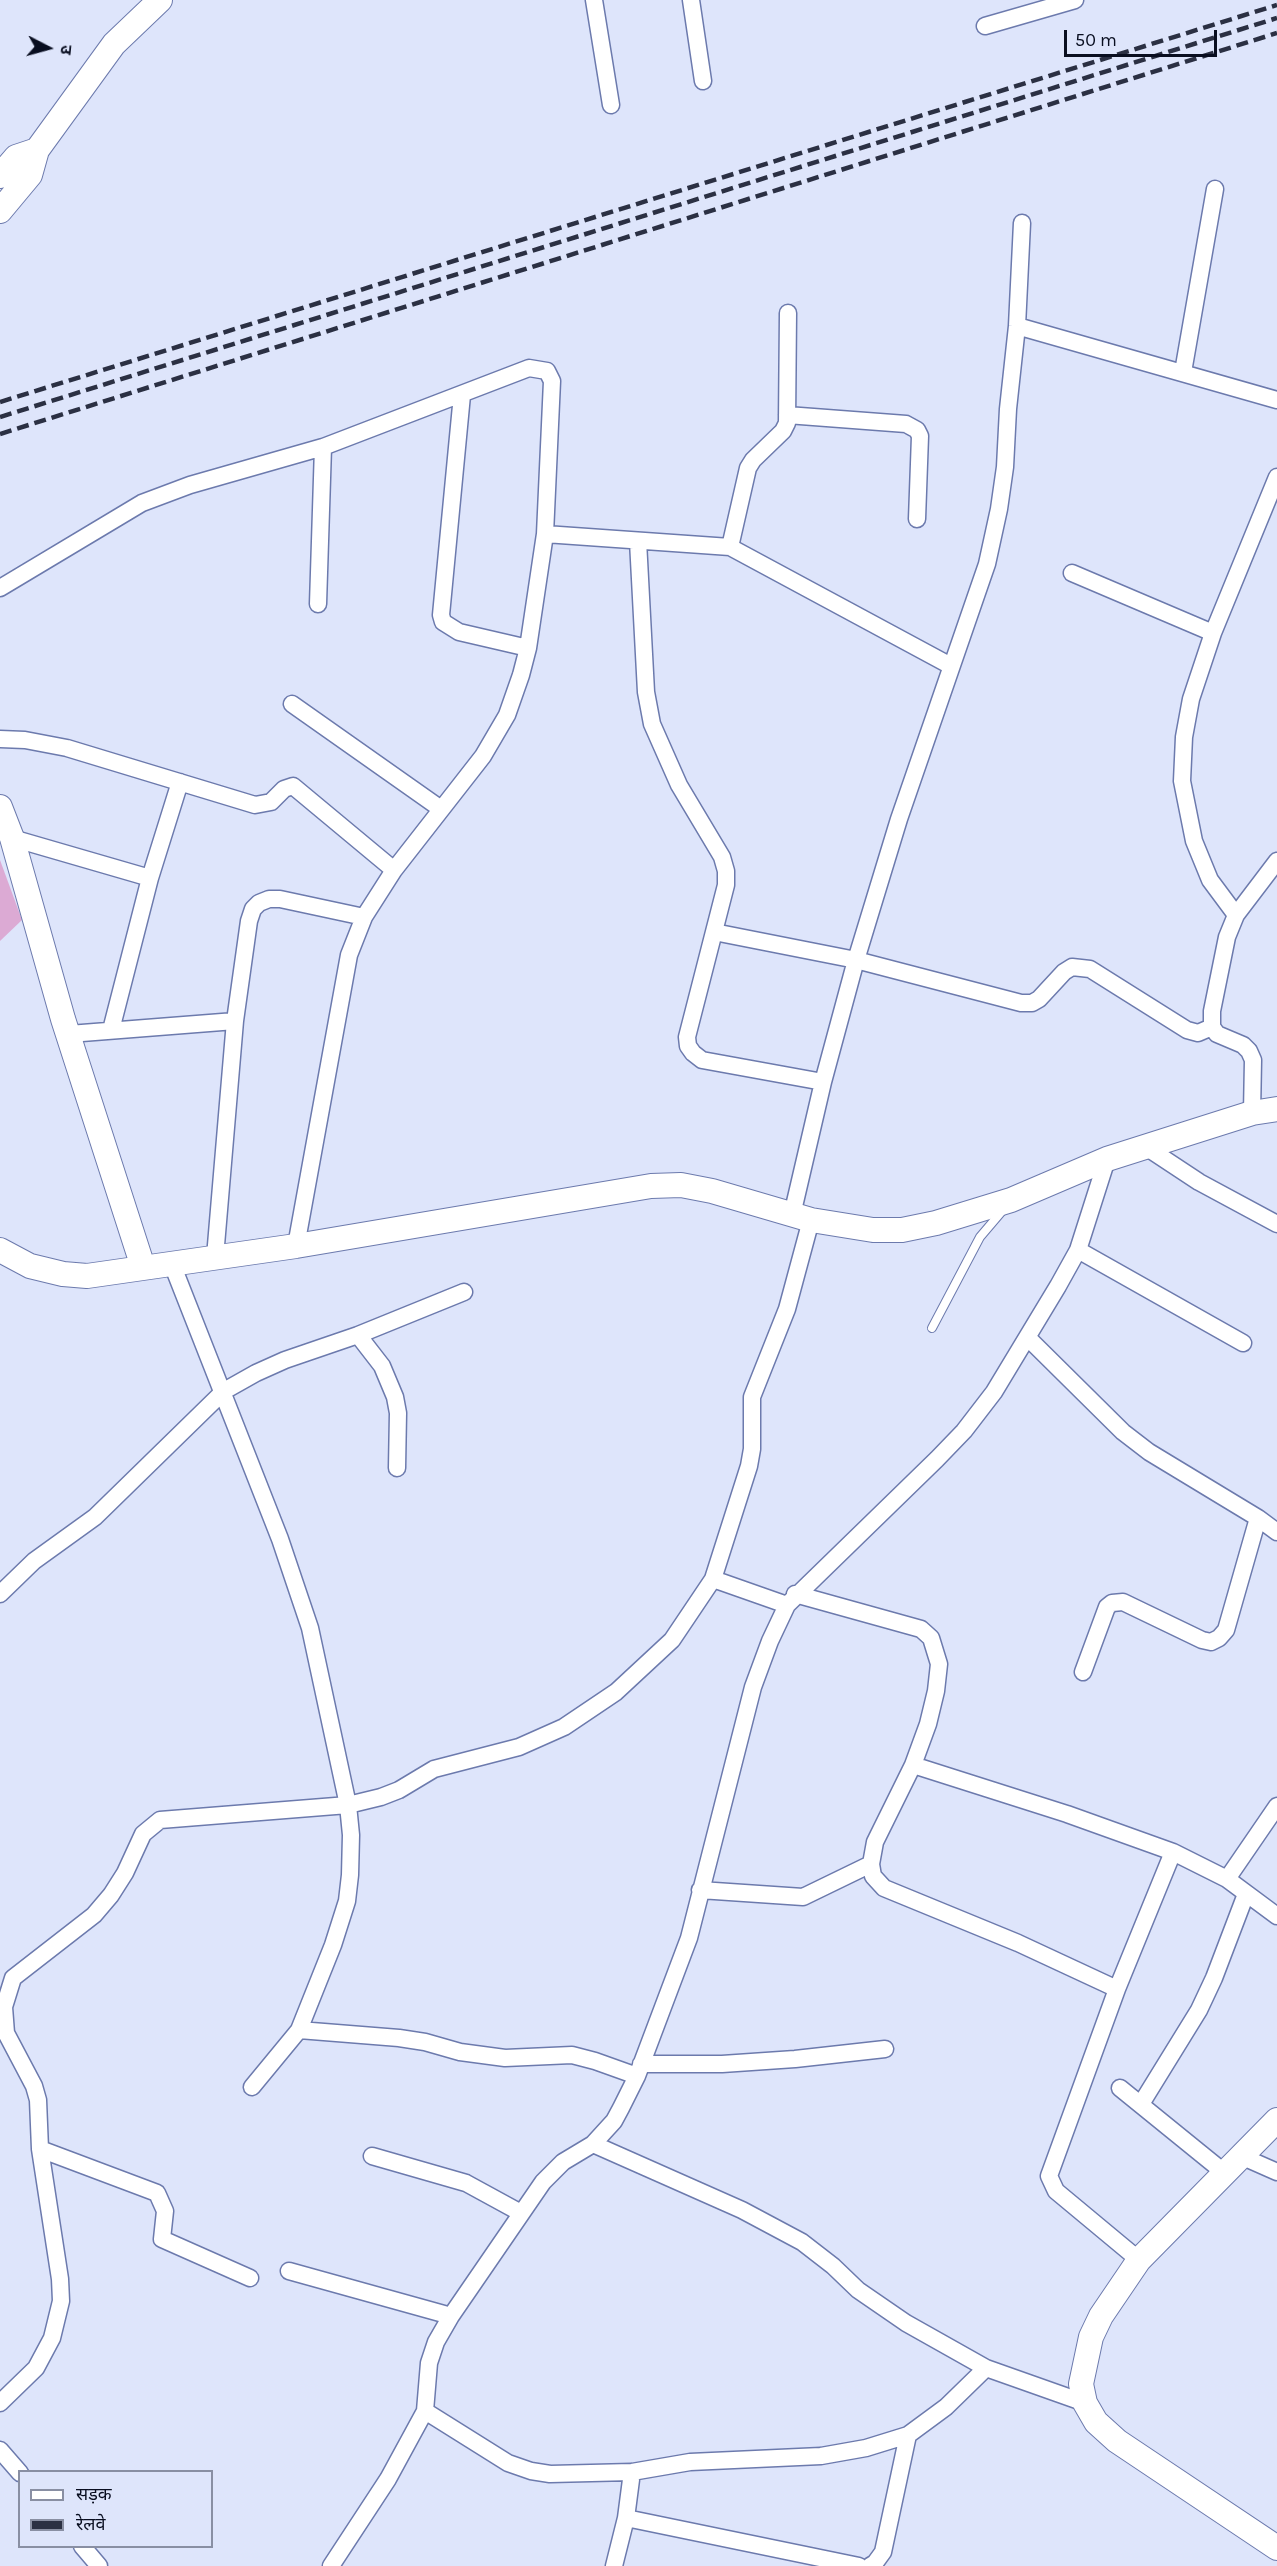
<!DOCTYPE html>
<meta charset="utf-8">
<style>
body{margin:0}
#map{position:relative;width:1277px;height:2566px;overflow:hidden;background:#dee5fb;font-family:Karla,"Noto Sans Devanagari",sans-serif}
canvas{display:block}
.legend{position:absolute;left:18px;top:2470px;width:195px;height:78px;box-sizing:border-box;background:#dee5fb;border:2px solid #898fa3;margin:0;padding:8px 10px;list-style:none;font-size:18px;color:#090e20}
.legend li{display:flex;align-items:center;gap:12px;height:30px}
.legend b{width:30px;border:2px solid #898fa3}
.north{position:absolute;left:18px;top:18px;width:60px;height:60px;-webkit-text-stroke:4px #dee5fb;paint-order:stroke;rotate:96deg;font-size:16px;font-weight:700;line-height:24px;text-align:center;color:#090e20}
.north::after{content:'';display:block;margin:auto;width:21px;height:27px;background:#090e20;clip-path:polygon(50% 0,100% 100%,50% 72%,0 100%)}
.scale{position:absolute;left:1064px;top:30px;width:153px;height:27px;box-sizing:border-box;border:3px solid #090e20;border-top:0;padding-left:8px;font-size:18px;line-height:21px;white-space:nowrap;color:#090e20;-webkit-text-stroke:4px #dee5fb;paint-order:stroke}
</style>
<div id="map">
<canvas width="1277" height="2566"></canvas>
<ul class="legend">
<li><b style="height:8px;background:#fff"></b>सड़क</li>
<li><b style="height:8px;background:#2b3043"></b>रेलवे</li>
</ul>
<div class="north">उ</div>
<div class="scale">50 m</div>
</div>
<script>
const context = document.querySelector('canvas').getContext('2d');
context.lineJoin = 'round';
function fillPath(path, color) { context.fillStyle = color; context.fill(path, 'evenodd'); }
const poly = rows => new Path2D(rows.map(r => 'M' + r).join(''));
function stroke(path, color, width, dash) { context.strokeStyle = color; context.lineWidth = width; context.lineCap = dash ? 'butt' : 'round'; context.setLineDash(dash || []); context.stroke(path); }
fillPath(poly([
 [0,860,22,920,0,941]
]), '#dcaad4');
const lane = poly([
 [932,1328,980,1237,1003,1210]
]);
const street = poly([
 [594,0,611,105],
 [691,0,703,81],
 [985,26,1075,0],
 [1017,326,1277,400],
 [1183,372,1215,189],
 [462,395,441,615,443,622,459,632,528,648],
 [787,415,906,424,917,430,920,436,917,519],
 [545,534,730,547,951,666],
 [638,541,646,692,652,724,679,785,722,857,726,871,726,885,687,1037,688,1046,693,1053,702,1060,823,1082],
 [730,547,748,468,753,460,783,431,787,423,788,313],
 [1072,573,1213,633],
 [0,588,142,503,190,485,323,447,529,368,547,371,552,381,545,534,528,648,521,675,507,715,483,756,394,870,364,917,349,955,296,1246],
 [318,604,323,447],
 [292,704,441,809],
 [0,739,25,740,67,748,255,805,271,802,284,789,293,786,394,870],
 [12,838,150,878],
 [1236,915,1210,880,1194,841,1182,781,1184,737,1191,699,1213,633,1277,477],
 [714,932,856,960,1021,1003,1032,1003,1039,999,1064,972,1072,967,1090,969,1187,1030,1198,1033,1212,1027],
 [111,1030,150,878,180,782],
 [69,1034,235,1021],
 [1252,1113,1253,1060,1249,1051,1243,1045,1217,1034,1212,1027,1212,1011,1227,937,1236,915,1277,861],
 [1146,1147,1199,1182,1277,1224],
 [792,1215,823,1082,856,960,899,819,987,564,999,509,1005,467,1008,409,1017,326,1022,223],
 [1078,1250,1243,1343],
 [215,1257,235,1021,249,921,253,909,259,903,269,899,280,899,364,917],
 [172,1264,280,1539,310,1628,348,1805,351,1835,350,1875,347,1901,333,1945,299,2030,252,2087],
 [358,1335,382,1366,395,1397,398,1413,397,1468],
 [1028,1338,1123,1432,1149,1452,1258,1518,1277,1532],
 [713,1579,787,1605],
 [0,1594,34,1561,95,1517,224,1391,256,1373,285,1360,358,1335,464,1292],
 [795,1594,921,1629,931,1638,939,1664,936,1691,928,1724,913,1765,875,1842,871,1864,873,1876,884,1888,1018,1943,1117,1989],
 [1083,1672,1107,1607,1112,1603,1123,1602,1202,1640,1211,1642,1219,1638,1226,1630,1258,1518],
 [913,1765,1067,1814,1173,1852,1227,1879,1277,1916],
 [1227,1879,1277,1806],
 [700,1890,803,1897,871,1864],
 [299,2030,399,2038,425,2042,460,2052,505,2058,572,2055,595,2061,637,2076],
 [641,2064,722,2064,795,2059,885,2049],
 [1120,2088,1226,2174],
 [1141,2104,1199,2010,1214,1978,1246,1894],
 [593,2144,742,2210,802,2242,833,2266,858,2290,906,2323,986,2368,1085,2403],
 [40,2149,157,2193,165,2211,162,2239,250,2278],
 [372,2156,466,2183,521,2213],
 [1243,2157,1277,2172],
 [1139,2260,1056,2191,1049,2176,1117,1989,1173,1852],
 [289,2271,451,2316],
 [0,2403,36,2368,52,2338,61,2301,60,2279,40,2149,38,2100,34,2086,6,2033,4,2007,13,1978,94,1915,111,1895,125,1873,143,1834,160,1820,348,1805,381,1797,399,1790,434,1769,519,1747,564,1727,616,1692,672,1640,713,1579,749,1466,752,1449,752,1397,787,1309,811,1220],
 [425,2411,508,2463,531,2471,550,2474,632,2472,690,2462,821,2456,866,2448,908,2435,946,2407,986,2368],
 [0,2450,20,2473],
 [626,2518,859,2566],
 [82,2546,99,2566],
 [331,2566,388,2479,425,2411,429,2363,436,2342,451,2316,543,2182,563,2162,593,2144,614,2121,621,2108,637,2076,689,1938,753,1687,770,1641,787,1605,937,1459,964,1431,994,1392,1058,1286,1078,1250,1107,1159],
 [614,2566,626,2518,632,2472],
 [870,2566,875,2563,883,2552,908,2435]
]);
const secondary = poly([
 [0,176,16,157,37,150],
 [0,211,30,175,37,150,114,44,160,0],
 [0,807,12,838,63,1019,143,1267],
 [0,1250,30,1266,63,1274,87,1276,296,1246,651,1186,681,1185,712,1191,811,1220,873,1230,902,1230,936,1223,1011,1200,1107,1159,1252,1113,1277,1109],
 [1277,2120,1139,2260,1101,2316,1091,2337,1081,2384,1085,2403,1096,2422,1117,2441,1277,2548]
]);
stroke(lane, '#6c7aad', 10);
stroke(street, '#6c7aad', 19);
stroke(secondary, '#6c7aad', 26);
stroke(lane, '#fff', 8);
stroke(street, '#fff', 16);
stroke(secondary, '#fff', 24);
stroke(poly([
 [0,402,1277,5],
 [0,417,1277,18],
 [0,434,1277,33]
]), '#2b3043', 4.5, [12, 6]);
</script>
